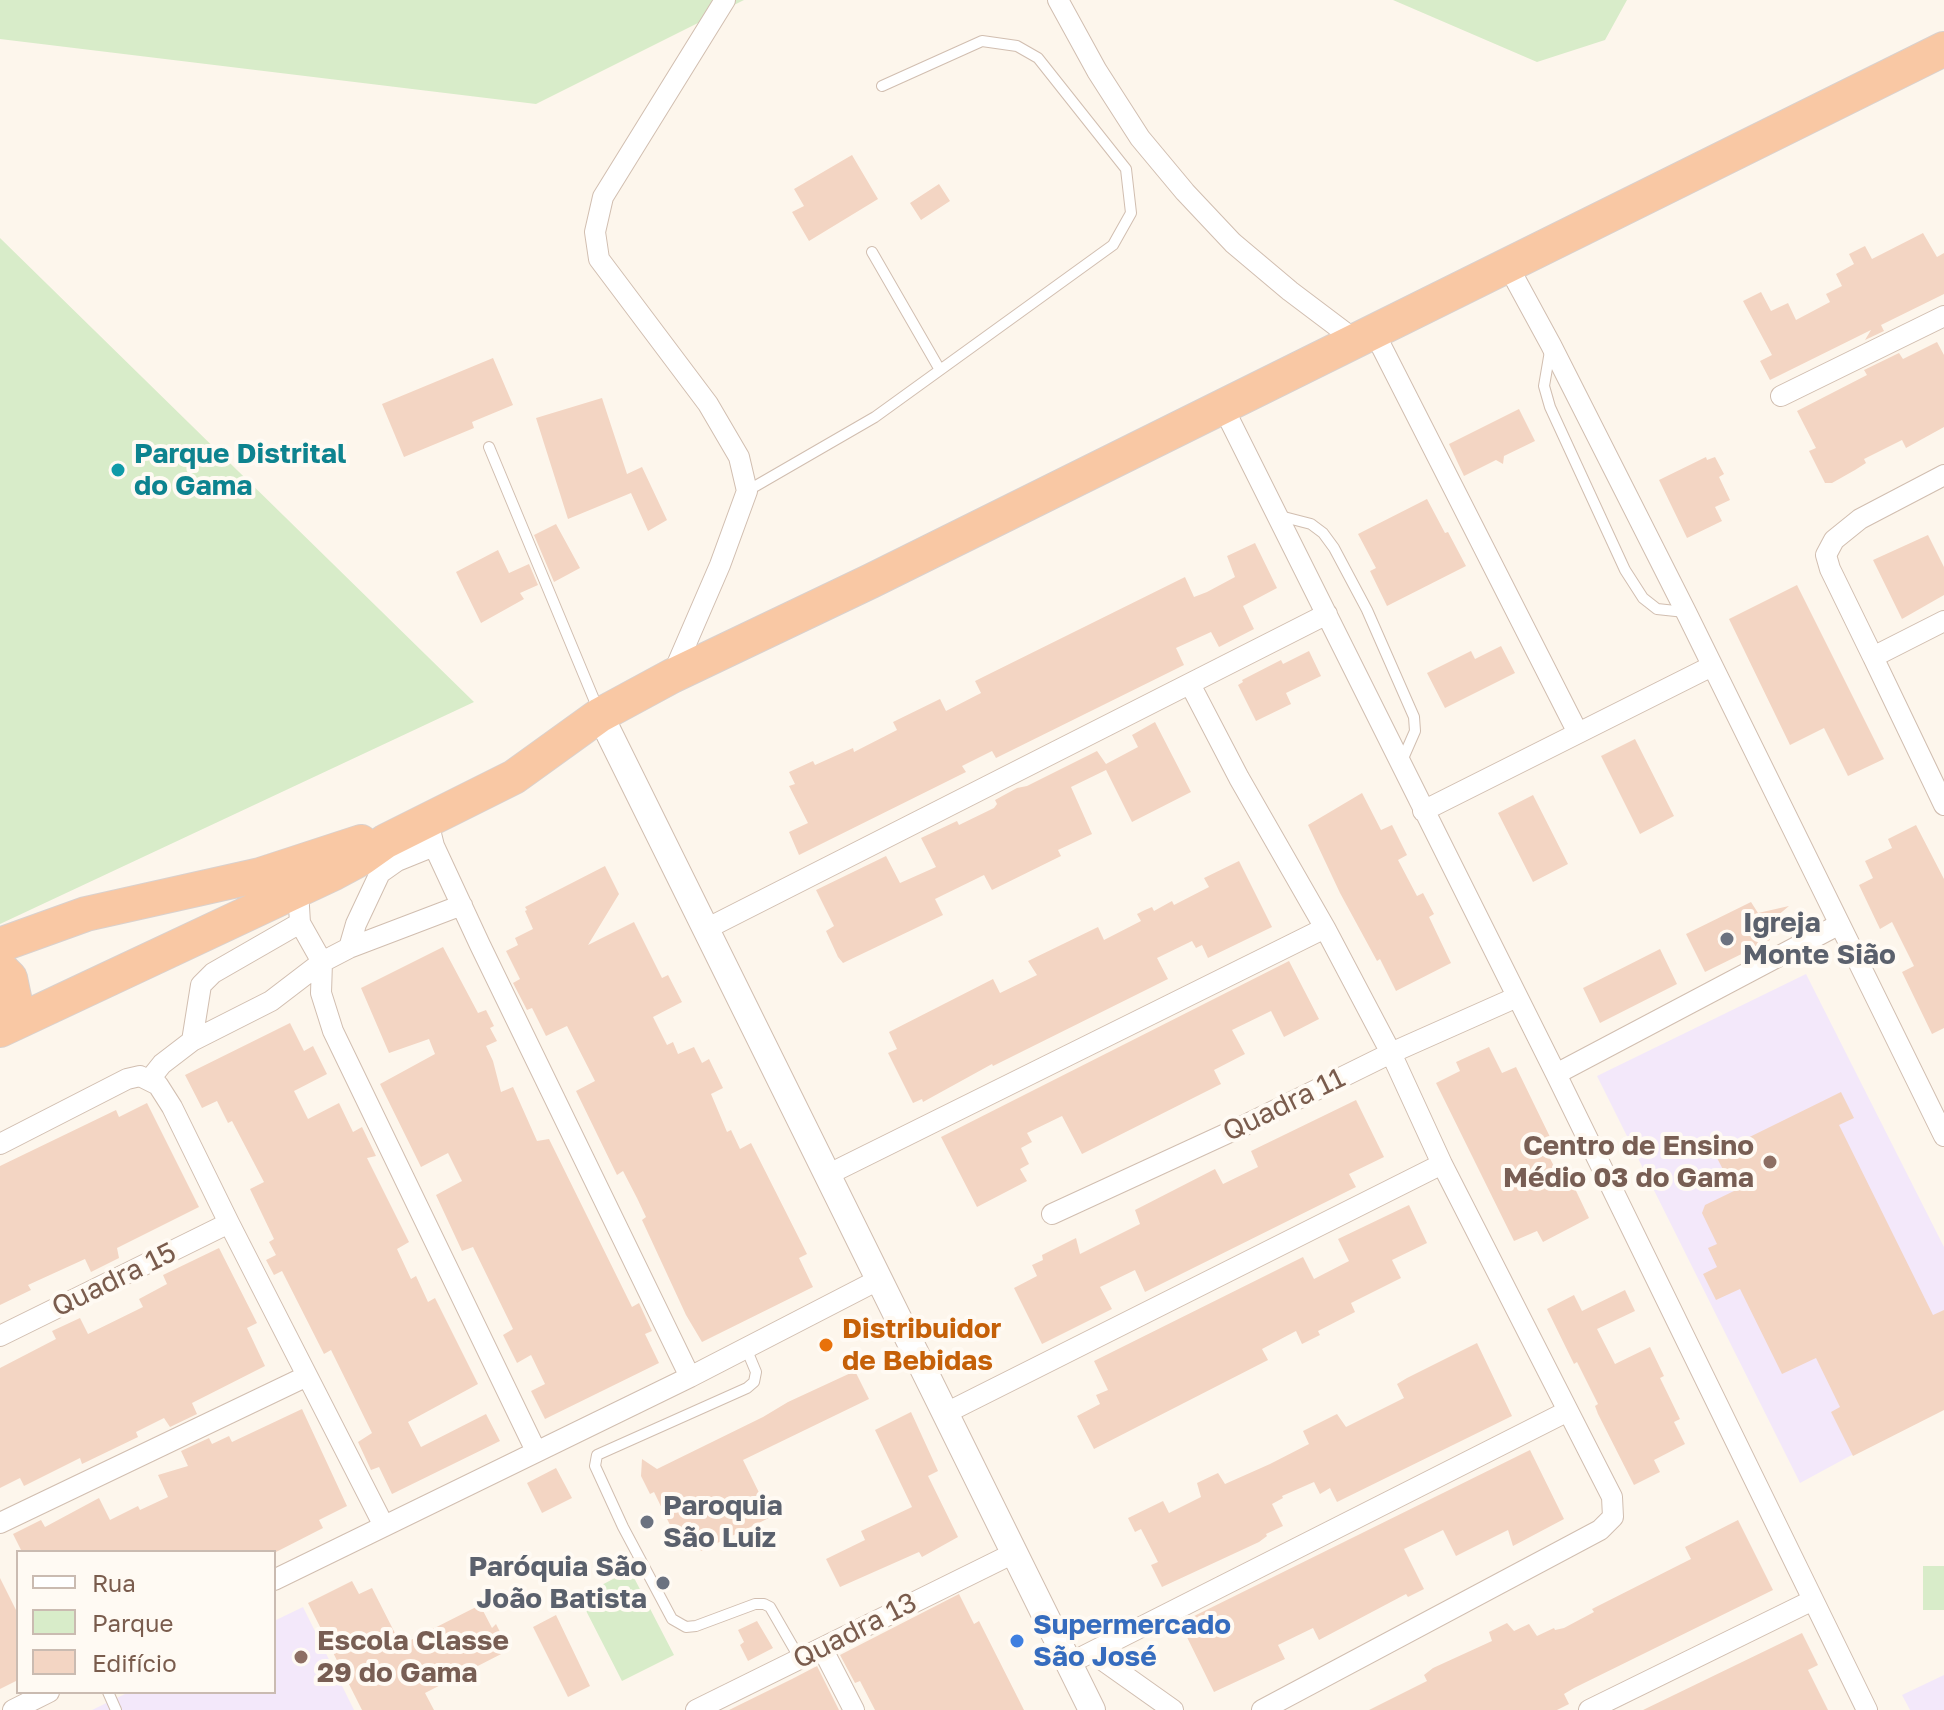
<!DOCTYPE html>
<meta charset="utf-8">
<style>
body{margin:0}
#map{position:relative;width:1944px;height:1710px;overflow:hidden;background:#fdf6ec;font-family:"Golos Text",sans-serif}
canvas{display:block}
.legend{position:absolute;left:16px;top:1550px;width:260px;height:144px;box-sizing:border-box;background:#fffaf3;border:2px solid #cabbb1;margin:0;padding:10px 14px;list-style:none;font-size:24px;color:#7a5c4d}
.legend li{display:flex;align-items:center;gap:16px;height:40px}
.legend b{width:40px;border:2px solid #cabbb1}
</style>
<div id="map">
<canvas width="1944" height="1710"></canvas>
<ul class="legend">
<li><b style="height:10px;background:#fff"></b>Rua</li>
<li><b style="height:22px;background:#d8ecc9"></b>Parque</li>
<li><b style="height:22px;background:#f3d5c3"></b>Edifício</li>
</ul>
</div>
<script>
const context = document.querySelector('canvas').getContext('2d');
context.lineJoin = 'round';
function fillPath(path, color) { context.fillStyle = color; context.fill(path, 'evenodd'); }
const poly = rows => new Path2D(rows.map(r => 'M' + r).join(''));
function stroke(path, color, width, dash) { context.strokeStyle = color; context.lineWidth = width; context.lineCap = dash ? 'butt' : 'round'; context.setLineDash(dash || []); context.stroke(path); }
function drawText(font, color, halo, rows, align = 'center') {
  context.font = font + ' "Golos Text",sans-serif'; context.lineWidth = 8; context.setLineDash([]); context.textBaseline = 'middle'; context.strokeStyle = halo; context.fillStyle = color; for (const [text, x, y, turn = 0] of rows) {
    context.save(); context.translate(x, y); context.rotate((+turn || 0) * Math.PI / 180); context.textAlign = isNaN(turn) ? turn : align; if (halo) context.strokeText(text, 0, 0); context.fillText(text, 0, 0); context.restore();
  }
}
fillPath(poly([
 [1806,974,1944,1247,1944,1405,1800,1483,1597,1076],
 [303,1607,354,1710,92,1710,129,1692,274,1692,274,1621],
 [1944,1675,1944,1710,1910,1710,1902,1695]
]), '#f3e8fa');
fillPath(poly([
 [0,0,744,0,536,104,0,39],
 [1393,0,1627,0,1605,40,1537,62],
 [0,238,474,702,0,924],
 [1923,1566,1944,1566,1944,1610,1923,1610],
 [630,1570,674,1655,622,1681,579,1597]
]), '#d8ecc9');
fillPath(poly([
 [852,155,878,199,809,241,792,212,804,206,794,189],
 [939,184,950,201,921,220,910,203],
 [1923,233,1937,257,1944,253,1944,294,1881,325,1884,331,1865,340,1871,330,1770,380,1760,361,1772,355,1743,301,1761,292,1771,311,1788,303,1796,320,1830,302,1826,294,1842,286,1836,274,1854,264,1849,254,1865,246,1872,259],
 [1937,342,1944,355,1944,427,1906,448,1902,440,1864,459,1866,463,1855,470,1832,483,1825,483,1809,451,1816,448,1797,411,1867,375,1864,370,1899,353,1903,359],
 [493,358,513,405,472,422,474,428,404,457,382,404],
 [602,398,627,474,642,467,667,520,648,531,631,493,568,519,536,418],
 [1519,409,1535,441,1504,456,1503,464,1496,460,1464,476,1449,444],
 [1706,457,1707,460,1715,457,1724,474,1719,477,1730,500,1715,507,1722,521,1687,538,1659,480],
 [1427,499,1445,533,1448,532,1466,566,1387,606,1370,571,1376,568,1358,534],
 [556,524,580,568,554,582,534,535],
 [1928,535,1944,567,1944,595,1902,619,1873,560],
 [1255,543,1277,588,1243,606,1254,629,1219,647,1211,632,1176,648,1184,665,996,758,992,751,962,766,966,772,799,855,789,832,808,823,789,786,795,784,789,772,813,761,815,765,853,748,854,752,897,730,893,722,940,699,946,711,981,693,975,681,1185,577,1194,597,1207,592,1235,577,1227,556],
 [498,550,509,573,529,564,538,585,520,593,524,599,481,623,456,572],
 [1797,585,1884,759,1848,776,1824,728,1790,745,1729,619],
 [1501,646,1515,673,1445,708,1427,673,1471,651,1475,659],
 [1309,651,1321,676,1286,693,1291,704,1256,721,1238,685,1243,682,1242,680,1281,660,1283,664],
 [1155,722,1191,792,1132,822,1106,770,1071,787,1092,834,1058,850,1061,856,992,890,984,875,935,899,943,915,843,963,838,957,826,931,834,926,816,890,886,856,900,883,936,867,921,838,957,821,959,825,994,808,997,804,995,800,1017,788,1027,786,1097,751,1106,764,1138,747,1132,735],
 [1635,739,1674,816,1640,834,1601,756],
 [1362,793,1381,830,1392,825,1407,855,1398,860,1417,896,1423,893,1434,914,1429,917,1451,963,1396,991,1380,959,1377,961,1340,893,1308,825],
 [1533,795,1568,864,1533,882,1498,813],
 [1916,825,1944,879,1944,1028,1932,1034,1902,972,1914,966,1892,922,1880,929,1859,885,1873,878,1865,861,1892,848,1888,839],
 [1239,861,1272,927,1208,958,1202,945,1196,948,1192,941,1157,958,1168,979,993,1066,992,1064,923,1102,922,1099,913,1103,888,1053,897,1049,889,1032,993,979,1000,993,1037,975,1028,961,1098,927,1104,940,1141,921,1137,914,1145,910,1152,907,1154,911,1172,901,1174,905,1209,887,1204,878],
 [605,866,619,894,588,945,634,922,662,978,668,975,682,1002,653,1017,667,1045,673,1042,678,1054,694,1047,702,1063,709,1059,723,1088,711,1094,727,1132,731,1130,740,1149,751,1143,807,1254,799,1258,813,1287,702,1342,686,1315,642,1220,646,1217,637,1198,623,1171,617,1175,576,1091,595,1081,567,1026,546,1036,532,1008,527,1010,513,983,520,979,506,951,518,945,515,938,533,929,525,911,527,910,525,907],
 [1751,902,1758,913,1789,906,1764,927,1770,940,1705,972,1686,934],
 [443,947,478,1013,486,1010,494,1026,490,1028,497,1041,486,1046,493,1061,501,1092,513,1087,537,1141,549,1139,632,1307,639,1303,652,1331,645,1334,659,1363,545,1419,531,1391,545,1384,531,1355,517,1363,503,1335,513,1329,473,1247,462,1251,436,1195,462,1181,448,1153,421,1167,380,1084,435,1054,429,1039,389,1053,361,988],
 [1660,949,1677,984,1600,1023,1583,988],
 [1289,961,1319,1019,1284,1037,1271,1011,1232,1030,1245,1054,1214,1070,1221,1084,1082,1154,1062,1116,1027,1133,1032,1142,1021,1148,1029,1164,1020,1169,1027,1181,977,1207,941,1137],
 [290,1023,304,1051,313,1046,327,1074,294,1091,308,1119,339,1103,353,1132,362,1127,376,1156,367,1158,409,1242,397,1249,411,1279,416,1276,428,1302,435,1298,478,1384,408,1422,421,1447,486,1414,500,1441,392,1494,379,1467,371,1470,358,1442,372,1433,331,1350,324,1354,282,1271,274,1275,266,1260,276,1255,269,1242,274,1239,250,1189,264,1182,232,1121,228,1123,217,1101,202,1108,185,1075],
 [1489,1047,1502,1073,1516,1067,1550,1137,1541,1141,1559,1176,1567,1172,1589,1218,1543,1242,1537,1231,1514,1241,1436,1083,1460,1071,1456,1062],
 [1841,1092,1854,1118,1839,1125,1933,1315,1944,1310,1944,1410,1853,1456,1831,1412,1840,1407,1816,1358,1782,1374,1740,1289,1716,1300,1703,1274,1717,1267,1708,1248,1717,1244,1702,1213,1705,1205,1734,1191,1715,1154],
 [1356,1100,1384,1157,1349,1174,1356,1187,1145,1292,1135,1270,1100,1287,1112,1309,1042,1344,1014,1288,1037,1276,1032,1265,1043,1260,1042,1255,1076,1238,1080,1254,1140,1224,1135,1210,1215,1169,1223,1184,1258,1167,1251,1151],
 [147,1103,199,1207,117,1248,119,1258,91,1272,85,1259,28,1285,31,1290,0,1305,0,1166,116,1110,119,1117],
 [1409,1205,1427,1243,1392,1260,1401,1278,1351,1303,1355,1312,1318,1331,1320,1335,1302,1344,1296,1331,1262,1349,1268,1360,1094,1449,1077,1416,1100,1404,1096,1395,1108,1390,1094,1361,1303,1257,1314,1279,1349,1261,1338,1239],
 [219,1248,257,1323,247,1328,265,1366,192,1403,197,1414,170,1427,164,1418,136,1432,138,1437,82,1464,80,1458,24,1486,20,1478,0,1488,0,1368,56,1339,52,1331,80,1318,88,1334,143,1307,139,1299,167,1284,163,1275],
 [1625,1290,1635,1311,1597,1329,1615,1364,1650,1347,1664,1376,1660,1378,1680,1419,1674,1422,1685,1444,1654,1460,1660,1472,1634,1485,1598,1414,1595,1406,1598,1404,1577,1362,1574,1364,1547,1309,1574,1295,1582,1311],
 [1477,1343,1512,1416,1337,1502,1330,1488,1320,1494,1314,1482,1282,1496,1283,1498,1272,1504,1283,1526,1266,1534,1267,1536,1259,1542,1162,1587,1151,1565,1158,1562,1141,1529,1135,1532,1128,1518,1163,1501,1169,1513,1201,1497,1197,1483,1218,1473,1225,1484,1270,1464,1309,1444,1303,1431,1337,1414,1346,1427,1404,1398,1397,1384,1407,1378],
 [855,1371,869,1399,743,1460,771,1517,701,1551,692,1533,674,1541,667,1527,670,1525,654,1492,650,1494,641,1476,642,1459,657,1469,763,1417,788,1402],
 [302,1409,347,1506,319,1520,323,1528,276,1552,22,1552,13,1534,41,1520,45,1527,99,1498,110,1520,138,1506,140,1510,168,1497,158,1475,188,1466,181,1451,209,1438,212,1444,229,1436,232,1442],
 [911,1412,938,1471,928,1476,958,1537,922,1557,919,1552,840,1587,826,1559,865,1540,861,1531,912,1507,875,1430],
 [1530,1450,1564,1519,1513,1546,1508,1530,1456,1556,1443,1530,1404,1549,1424,1589,1408,1597,1406,1594,1319,1640,1313,1628,1278,1645,1285,1659,1214,1692,1180,1623],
 [556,1468,572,1498,542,1513,527,1483],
 [1738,1520,1773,1590,1574,1688,1564,1694,1569,1704,1557,1710,1369,1710,1427,1681,1424,1675,1433,1668,1492,1641,1489,1632,1507,1623,1514,1631,1529,1624,1537,1636,1554,1628,1555,1630,1564,1628,1594,1612,1592,1609,1691,1559,1685,1547],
 [0,1578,18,1614,18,1680,0,1689],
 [352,1581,359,1594,372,1588,401,1645,480,1605,492,1628,496,1624,509,1650,425,1693,434,1710,362,1710,308,1603],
 [959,1594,974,1624,979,1621,1024,1710,875,1710,860,1681,855,1683,840,1655],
 [556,1615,590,1686,568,1697,533,1627],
 [757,1621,773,1648,748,1661,740,1645,744,1642,738,1630],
 [1802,1633,1818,1665,1808,1670,1828,1710,1643,1710],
 [817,1666,839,1710,729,1710,792,1679]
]), '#f3d5c3');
const service = poly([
 [872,252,940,370],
 [1550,351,1544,386,1550,407,1625,570,1643,598,1657,609,1685,612],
 [489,447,598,709],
 [747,491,875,417,1113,245,1131,213,1126,169,1038,58,1017,46,982,41,882,86],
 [1280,516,1311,524,1323,533,1334,548,1367,610,1414,717,1415,731,1401,763],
 [746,1348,756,1372,754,1382,747,1388,597,1455,595,1466,623,1527,672,1619,686,1627,696,1626,755,1604,764,1604,770,1607,800,1659],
 [108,1692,116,1710]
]);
const minor = poly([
 [1058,0,1097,71,1140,138,1185,192,1233,243,1290,291,1347,334,1365,334],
 [1508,266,1551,345,1686,612,1944,1136],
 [1373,330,1578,733],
 [1781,396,1944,316],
 [1223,407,1556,1074,1867,1710],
 [1944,621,1873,657,1944,805],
 [1873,657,1830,569,1826,555,1834,540,1860,519,1944,475],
 [672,676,720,565,747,491,739,457,708,404,599,259,595,232,603,197,725,0],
 [1190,684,1239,778,1325,928,1391,1053,1442,1164,1612,1497,1613,1517,1600,1530,1262,1710],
 [1423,811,1712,666],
 [428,822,434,846,480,945,690,1377],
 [298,890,300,923,322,962,321,993,333,1031,536,1451],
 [704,930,1327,614],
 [349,948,356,924,380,873,397,861,434,846],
 [192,1041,201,985,213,973,300,923],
 [1556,1074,1838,925],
 [150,1079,162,1064,192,1041,271,1001,322,962,349,948,462,905],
 [0,1144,127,1079,140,1076,158,1085,172,1107,229,1223,384,1526],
 [827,1175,1325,928],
 [1052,1214,1243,1126,1391,1053,1517,997],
 [0,1336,229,1223],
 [946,1413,1442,1164],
 [0,1523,307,1376],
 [274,1580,690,1377,878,1280],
 [822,1648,854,1710],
 [1094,1654,1173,1710],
 [1070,1663,1566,1412],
 [13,1710,49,1692],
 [696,1710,1014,1553],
 [1589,1710,1813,1600]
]);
const tertiary = poly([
 [600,715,1092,1710]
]);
const trunk = poly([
 [0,945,86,914,260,875,361,842],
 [0,968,10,978,15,1002,10,1025],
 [0,1030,334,873,362,858,386,841,514,777,600,715,672,676,871,581,1944,49]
]);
stroke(service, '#d1beb0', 12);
stroke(minor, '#d1beb0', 22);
stroke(tertiary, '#d1beb0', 28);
stroke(trunk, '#dad1cd', 36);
stroke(service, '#fff', 10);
stroke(minor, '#fff', 20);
stroke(tertiary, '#fff', 26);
stroke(trunk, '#f9c8a4', 34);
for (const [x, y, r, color] of [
 [118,470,8,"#0f9aa8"],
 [1727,939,8,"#6b7280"],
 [1770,1162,8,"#8d6e63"],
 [826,1345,8,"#e8710a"],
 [647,1522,8,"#6b7280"],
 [663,1583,8,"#6b7280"],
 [1017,1641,8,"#3f7fe0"],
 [301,1657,8,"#8d6e63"]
]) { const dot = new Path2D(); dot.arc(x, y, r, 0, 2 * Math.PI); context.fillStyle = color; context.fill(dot); stroke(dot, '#fffaf3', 3); }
drawText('bold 28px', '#0d838f', '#fffaf3', [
 ["Parque Distrital",134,454],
 ["do Gama",134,486]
], 'left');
drawText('bold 28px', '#5b616d', '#fffaf3', [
 ["Igreja",1743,923],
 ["Monte Sião",1743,955],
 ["Paroquia",663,1506],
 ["São Luiz",663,1538],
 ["Paróquia São",647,1567,"right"],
 ["João Batista",647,1599,"right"]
], 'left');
drawText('28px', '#7a5c4d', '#fffaf3', [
 ["Quadra 11",1284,1105,-26],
 ["Quadra 15",114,1280,-26],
 ["Quadra 13",855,1631,-27]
]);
drawText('bold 28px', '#785e54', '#fffaf3', [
 ["Centro de Ensino",1754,1146],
 ["Médio 03 do Gama",1754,1178],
 ["Escola Classe",317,1641,"left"],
 ["29 do Gama",317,1673,"left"]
], 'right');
drawText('bold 28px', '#c56008', '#fffaf3', [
 ["Distribuidor",842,1329],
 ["de Bebidas",842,1361]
], 'left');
drawText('bold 28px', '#366cbe', '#fffaf3', [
 ["Supermercado",1033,1625],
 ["São José",1033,1657]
], 'left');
</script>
